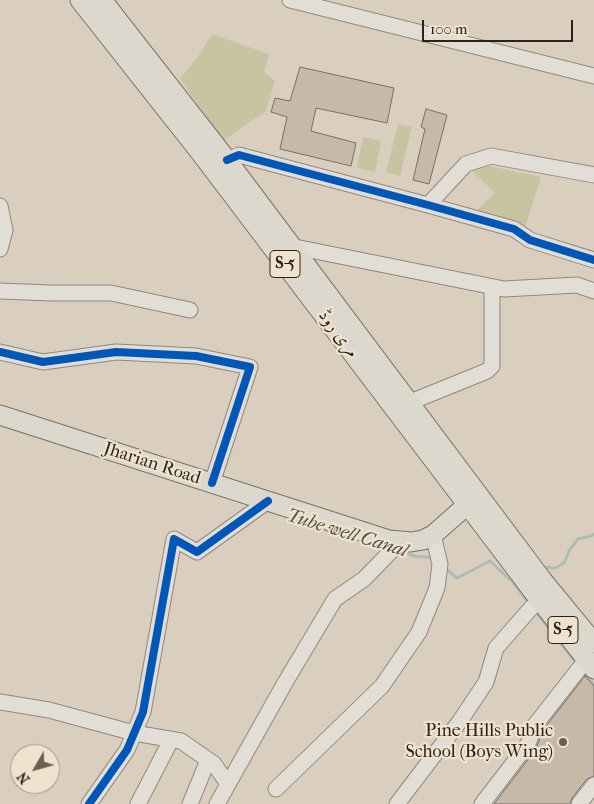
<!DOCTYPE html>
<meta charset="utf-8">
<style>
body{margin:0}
#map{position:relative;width:594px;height:804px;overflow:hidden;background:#dacfbf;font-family:"IM FELL French Canon",serif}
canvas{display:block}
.north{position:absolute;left:10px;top:744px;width:50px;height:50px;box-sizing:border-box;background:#efe2ce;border:1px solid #a19585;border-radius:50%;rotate:232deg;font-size:14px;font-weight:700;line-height:20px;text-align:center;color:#2d2217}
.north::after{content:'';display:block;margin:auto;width:18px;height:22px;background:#6a5f52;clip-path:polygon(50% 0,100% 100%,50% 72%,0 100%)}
.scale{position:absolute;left:422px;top:20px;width:151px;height:22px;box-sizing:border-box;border:2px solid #2d2217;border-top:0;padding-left:6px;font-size:15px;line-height:18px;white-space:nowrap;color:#2d2217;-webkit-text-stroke:4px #efe2ce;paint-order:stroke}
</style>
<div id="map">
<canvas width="594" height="804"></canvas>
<div class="north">N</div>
<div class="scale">100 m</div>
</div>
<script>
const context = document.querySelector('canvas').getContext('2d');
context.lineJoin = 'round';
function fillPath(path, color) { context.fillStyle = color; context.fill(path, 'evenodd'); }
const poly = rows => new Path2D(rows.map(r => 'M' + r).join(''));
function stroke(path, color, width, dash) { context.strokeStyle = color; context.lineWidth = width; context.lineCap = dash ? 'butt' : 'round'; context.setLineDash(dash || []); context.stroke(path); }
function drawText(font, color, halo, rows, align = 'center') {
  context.font = font + ' "IM FELL French Canon",Amiri,serif'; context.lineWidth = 4.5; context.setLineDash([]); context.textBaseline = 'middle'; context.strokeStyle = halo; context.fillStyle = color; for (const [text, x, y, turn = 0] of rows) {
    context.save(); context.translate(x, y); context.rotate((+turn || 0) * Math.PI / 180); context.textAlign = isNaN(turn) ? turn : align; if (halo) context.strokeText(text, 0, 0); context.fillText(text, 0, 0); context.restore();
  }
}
fillPath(poly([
 [212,34,269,54,264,72,275,81,266,111,223,141,180,79,199,55],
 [398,124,412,127,400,176,386,172],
 [363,137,381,141,375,172,357,168],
 [489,166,541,177,525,228,473,214,495,193,469,168]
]), '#c8c4a2');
stroke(poly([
 [0,425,88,453],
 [399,551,414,556,434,558],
 [444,567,457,578,490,561,509,579],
 [542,567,555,568,564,563,569,551,578,539,591,536,594,534],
 [510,578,529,604],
 [535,611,578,665],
 [583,672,594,685]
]), '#abbeb6', 3);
const building = poly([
 [300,67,394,88,387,123,316,108,311,131,356,143,351,166,280,149,287,117,271,112,275,98,290,101,300,67],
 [426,109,447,115,429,184,413,180,425,129,421,127,426,109],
 [585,676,594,686,594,776,587,779,572,798,570,804,494,804,536,749,543,730,585,676]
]);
fillPath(building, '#c8b8a8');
stroke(building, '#777066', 1);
const minor = poly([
 [290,0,594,76],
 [227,160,239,155,428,205,514,229,530,240,594,260],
 [428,205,466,164,491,156,594,175],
 [0,206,5,230,0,249],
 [290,246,504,289,577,285,594,291],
 [0,291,51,293,111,293,190,310],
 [0,352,43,362,116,352,196,356,250,367,212,483],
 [408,403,487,371,492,366,492,287],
 [0,702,49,710,134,733,181,741,214,764,228,784],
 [276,789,382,686,419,632,437,588,440,564,433,535],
 [89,804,127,750,143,712,174,539,197,552,268,501],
 [138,804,171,740],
 [190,804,208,760],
 [217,804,286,681,335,599,364,579,401,541],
 [397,804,460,721,486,682,496,648,532,607,540,601],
 [482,804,528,744,535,725,586,660],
 [579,804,594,785]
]);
const major = poly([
 [80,0,200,152,532,590,594,669],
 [102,0,227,160,543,581,594,643],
 [0,415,389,540,411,542,423,540,433,535,467,505]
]);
stroke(minor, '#8f887d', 17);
stroke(major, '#777066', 21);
stroke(minor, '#e2ddd5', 15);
stroke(major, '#ddd8cd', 19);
stroke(poly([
 [227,160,239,155,428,205,514,229,530,240,594,260],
 [0,352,43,362,116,352,196,356,250,367,212,483],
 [89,804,127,750,143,712,174,539,197,552,268,501]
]), '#0057b8', 8);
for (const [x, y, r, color] of [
 [563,742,5,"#6a5f52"]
]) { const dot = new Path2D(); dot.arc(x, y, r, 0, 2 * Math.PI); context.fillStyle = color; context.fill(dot); stroke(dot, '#efe2ce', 2); }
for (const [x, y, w] of [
 [285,264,30],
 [563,630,30]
]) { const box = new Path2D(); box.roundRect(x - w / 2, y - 13.5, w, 27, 4); context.fillStyle = '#efe2ce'; context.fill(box); stroke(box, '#2d2217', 1); }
drawText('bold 16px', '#2d2217', null, [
 ["S-5",285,264],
 ["S-5",563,630]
]);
drawText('18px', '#2d2217', '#efe2ce', [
 ["مری روڈ",338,334,53],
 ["Jharian Road",152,464,18]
]);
drawText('18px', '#2d2217', '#efe2ce', [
 ["Pine Hills Public",553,732],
 ["School (Boys Wing)",553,753]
], 'right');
drawText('italic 19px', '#4d4e46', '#efe2ce', [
 ["Tube well Canal",347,534,17]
]);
</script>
